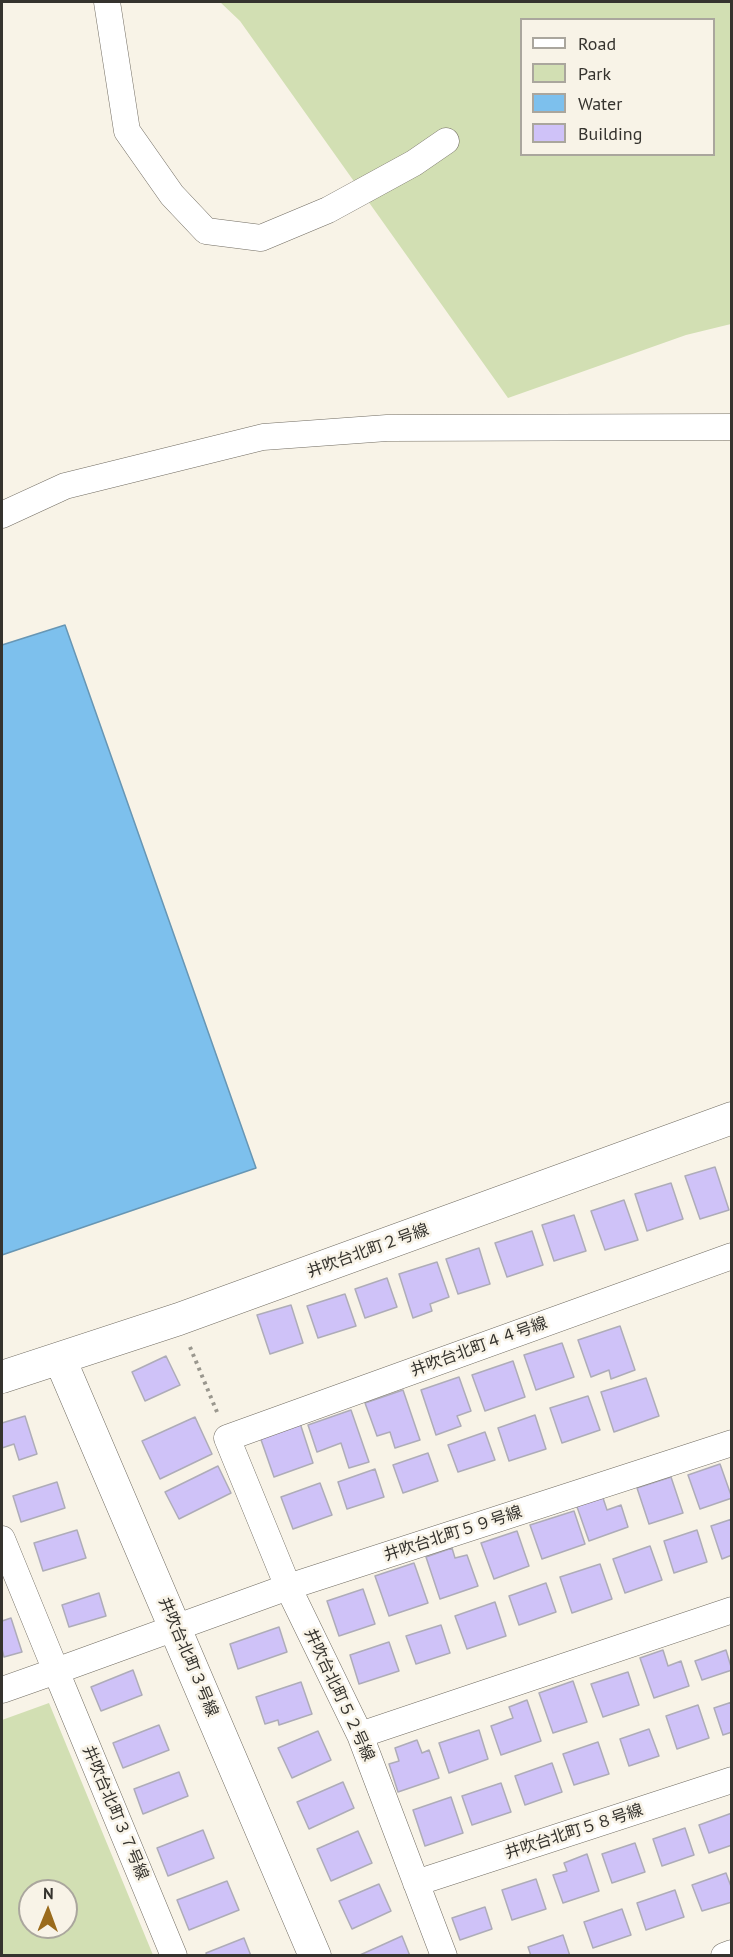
<!DOCTYPE html>
<meta charset="utf-8">
<style>
body{margin:0}
#map{position:relative;width:733px;height:1957px;overflow:hidden;background:#f8f3e7;font-family:"PT Sans",sans-serif}
canvas{display:block}
.frame{position:absolute;inset:0;border:3px solid #35332e;pointer-events:none}
.legend{position:absolute;left:520px;top:18px;width:195px;height:138px;box-sizing:border-box;background:#f8f3e7;border:2px solid #aaa69d;margin:0;padding:8px 10px;list-style:none;font-size:18px;color:#35332e}
.legend li{display:flex;align-items:center;gap:12px;height:30px}
.legend b{width:30px;border:2px solid #aaa69d}
.north{position:absolute;left:18px;top:1879px;width:60px;height:60px;box-sizing:border-box;background:#f8f3e7;border:2px solid #aaa69d;border-radius:50%;rotate:1deg;font-size:16px;font-weight:700;line-height:24px;text-align:center;color:#35332e}
.north::after{content:'';display:block;margin:auto;width:21px;height:27px;background:#9a6b1c;clip-path:polygon(50% 0,100% 100%,50% 72%,0 100%)}
</style>
<div id="map">
<canvas width="733" height="1957"></canvas>
<div class="frame"></div>
<ul class="legend">
<li><b style="height:8px;background:#fff"></b>Road</li>
<li><b style="height:16px;background:#d2dfb3"></b>Park</li>
<li><b style="height:16px;background:#7dc0ed"></b>Water</li>
<li><b style="height:16px;background:#cfc2f8"></b>Building</li>
</ul>
<div class="north">N</div>
</div>
<script>
const context = document.querySelector('canvas').getContext('2d');
context.lineJoin = 'round';
function fillPath(path, color) { context.fillStyle = color; context.fill(path, 'evenodd'); }
const poly = rows => new Path2D(rows.map(r => 'M' + r).join(''));
function stroke(path, color, width, dash) { context.strokeStyle = color; context.lineWidth = width; context.lineCap = dash ? 'butt' : 'round'; context.setLineDash(dash || []); context.stroke(path); }
function drawText(font, color, halo, rows, align = 'center') {
  context.font = font + ' "PT Sans","Noto Sans JP",sans-serif'; context.lineWidth = 5; context.setLineDash([]); context.textBaseline = 'middle'; context.strokeStyle = halo; context.fillStyle = color; for (const [text, x, y, turn = 0] of rows) {
    context.save(); context.translate(x, y); context.rotate((+turn || 0) * Math.PI / 180); context.textAlign = isNaN(turn) ? turn : align; if (halo) context.strokeText(text, 0, 0); context.fillText(text, 0, 0); context.restore();
  }
}
fillPath(poly([
 [220,2,731,2,731,324,686,335,508,398,240,21],
 [522,20,714,20,714,154,522,154],
 [49,1703,153,1955,2,1955,2,1720],
 [30,1891,66,1891,66,1927,30,1927]
]), '#d2dfb3');
const water = poly([
 [65,625,256,1168,2,1255,2,645,65,625]
]);
fillPath(water, '#7dc0ed');
stroke(water, '#6796b4', 1.5);
const building = poly([
 [715,1167,729,1210,700,1219,685,1176,715,1167],
 [671,1183,683,1219,647,1231,635,1194,671,1183],
 [624,1200,638,1240,605,1250,591,1211,624,1200],
 [574,1215,586,1251,554,1261,542,1225,574,1215],
 [532,1231,543,1265,507,1277,495,1243,532,1231],
 [479,1248,490,1284,458,1294,446,1259,479,1248],
 [437,1262,449,1297,430,1304,432,1311,413,1318,399,1274,437,1262],
 [387,1278,397,1307,365,1318,355,1289,387,1278],
 [345,1294,356,1326,318,1338,307,1306,345,1294],
 [291,1305,303,1343,270,1354,257,1315,291,1305],
 [620,1326,635,1370,611,1379,609,1370,591,1377,578,1340,620,1326],
 [562,1343,574,1377,536,1390,524,1355,562,1343],
 [166,1356,180,1385,145,1401,132,1372,166,1356],
 [513,1361,525,1397,485,1411,472,1375,513,1361],
 [459,1377,471,1411,457,1416,461,1426,436,1435,421,1390,459,1377],
 [646,1378,659,1416,614,1432,601,1392,646,1378],
 [403,1390,420,1440,395,1448,390,1432,377,1436,365,1403,403,1390],
 [588,1396,600,1430,562,1443,550,1408,588,1396],
 [351,1410,369,1462,349,1468,341,1443,317,1452,308,1425,351,1410],
 [535,1415,546,1449,509,1461,498,1428,535,1415],
 [25,1416,37,1454,19,1460,14,1444,2,1448,2,1423,25,1416],
 [195,1417,212,1454,160,1479,142,1441,195,1417],
 [299,1420,313,1463,274,1477,259,1434,299,1420],
 [485,1432,495,1460,458,1472,448,1445,485,1432],
 [428,1453,438,1481,403,1493,393,1465,428,1453],
 [720,1464,732,1498,700,1509,688,1475,720,1464],
 [218,1466,231,1493,179,1519,165,1492,218,1466],
 [375,1469,384,1497,347,1509,338,1482,375,1469],
 [671,1477,683,1513,649,1524,637,1488,671,1477],
 [57,1482,65,1508,21,1522,13,1496,57,1482],
 [320,1483,332,1515,293,1529,281,1497,320,1483],
 [602,1495,607,1510,621,1505,628,1527,589,1541,576,1504,602,1495],
 [574,1511,585,1544,542,1559,530,1525,574,1511],
 [732,1519,732,1555,722,1559,711,1526,732,1519],
 [77,1530,86,1558,43,1571,34,1543,77,1530],
 [697,1530,707,1562,674,1573,664,1541,697,1530],
 [517,1531,529,1566,494,1579,481,1543,517,1531],
 [650,1546,662,1580,625,1593,613,1559,650,1546],
 [452,1548,455,1558,467,1555,478,1586,440,1599,426,1557,452,1548],
 [414,1563,428,1603,389,1616,375,1576,414,1563],
 [600,1564,612,1599,572,1613,560,1577,600,1564],
 [546,1583,556,1612,519,1625,509,1596,546,1583],
 [363,1589,375,1624,339,1636,327,1601,363,1589],
 [99,1593,106,1616,69,1627,62,1605,99,1593],
 [495,1602,506,1636,467,1649,455,1616,495,1602],
 [11,1618,22,1652,4,1657,2,1649,2,1621,11,1618],
 [441,1625,450,1653,416,1664,406,1636,441,1625],
 [279,1627,287,1652,238,1669,230,1644,279,1627],
 [389,1642,399,1671,359,1684,350,1655,389,1642],
 [663,1650,668,1666,681,1661,689,1686,654,1698,640,1658,663,1650],
 [726,1650,732,1670,702,1680,695,1661,726,1650],
 [133,1670,142,1695,101,1711,91,1687,133,1670],
 [628,1672,639,1705,603,1717,591,1684,628,1672],
 [573,1681,587,1722,553,1733,539,1693,573,1681],
 [301,1682,312,1714,279,1725,278,1720,265,1724,256,1697,301,1682],
 [527,1700,541,1741,501,1755,491,1726,513,1718,509,1707,527,1700],
 [732,1702,732,1732,723,1735,714,1708,732,1702],
 [698,1705,709,1738,677,1749,666,1716,698,1705],
 [159,1725,169,1750,123,1768,113,1743,159,1725],
 [649,1729,659,1756,629,1766,620,1739,649,1729],
 [479,1730,488,1759,449,1773,439,1743,479,1730],
 [318,1731,331,1760,292,1778,278,1748,318,1731],
 [417,1740,422,1753,429,1750,439,1778,398,1792,389,1764,399,1761,395,1748,417,1740],
 [598,1742,609,1774,574,1785,563,1754,598,1742],
 [552,1763,562,1792,525,1805,515,1776,552,1763],
 [179,1772,188,1796,143,1814,134,1789,179,1772],
 [343,1782,354,1808,309,1829,297,1802,343,1782],
 [501,1783,511,1812,472,1825,462,1796,501,1783],
 [451,1797,463,1833,425,1846,413,1810,451,1797],
 [732,1813,732,1845,709,1853,699,1825,732,1813],
 [685,1828,694,1855,662,1866,653,1839,685,1828],
 [203,1830,214,1858,168,1876,157,1848,203,1830],
 [358,1831,372,1863,331,1881,317,1849,358,1831],
 [635,1843,645,1872,612,1883,602,1854,635,1843],
 [587,1854,599,1891,563,1903,553,1875,567,1871,564,1863,587,1854],
 [726,1873,732,1889,732,1902,702,1911,692,1885,726,1873],
 [536,1879,546,1909,512,1920,502,1890,536,1879],
 [227,1881,239,1910,189,1930,177,1900,227,1881],
 [379,1884,391,1911,352,1929,339,1901,379,1884],
 [675,1890,684,1917,646,1930,637,1903,675,1890],
 [485,1907,492,1929,460,1940,452,1918,485,1907],
 [622,1909,631,1935,593,1948,584,1922,622,1909],
 [563,1935,570,1956,531,1956,528,1947,563,1935],
 [402,1936,410,1956,360,1956,360,1955,402,1936],
 [244,1938,251,1956,207,1956,206,1953,244,1938]
]);
fillPath(building, '#cfc2f8');
stroke(building, '#aeacb8', 1.5);
const minor = poly([
 [107,2,127,131,172,195,206,231,261,238,328,210,414,163,446,141],
 [2,515,65,486,263,437,387,428,732,427],
 [2,1539,56,1671,2,1690],
 [360,1735,732,1610],
 [416,1883,732,1780],
 [174,1956,56,1671,288,1587,732,1443],
 [444,1956,360,1735,288,1587,227,1438,732,1256],
 [724,1956,732,1953]
]);
const tertiary = poly([
 [60,1359,315,1956],
 [2,1377,179,1319,732,1118]
]);
stroke(minor, '#716c62', 27);
stroke(tertiary, '#716c62', 33);
stroke(poly([
 [190,1347,217,1412]
]), '#9a978e', 4, [3, 4.5]);
stroke(minor, '#fff', 26);
stroke(tertiary, '#fff', 32);
drawText('16px', '#35332e', '#f8f3e7', [
 ["井吹台北町２号線",368,1251,-20],
 ["井吹台北町４４号線",479,1347,-20],
 ["井吹台北町５９号線",453,1534,-18],
 ["井吹台北町３号線",188,1657,67],
 ["井吹台北町５２号線",339,1695,65],
 ["井吹台北町３７号線",115,1813,67],
 ["井吹台北町５８号線",574,1832,-18]
]);
</script>
